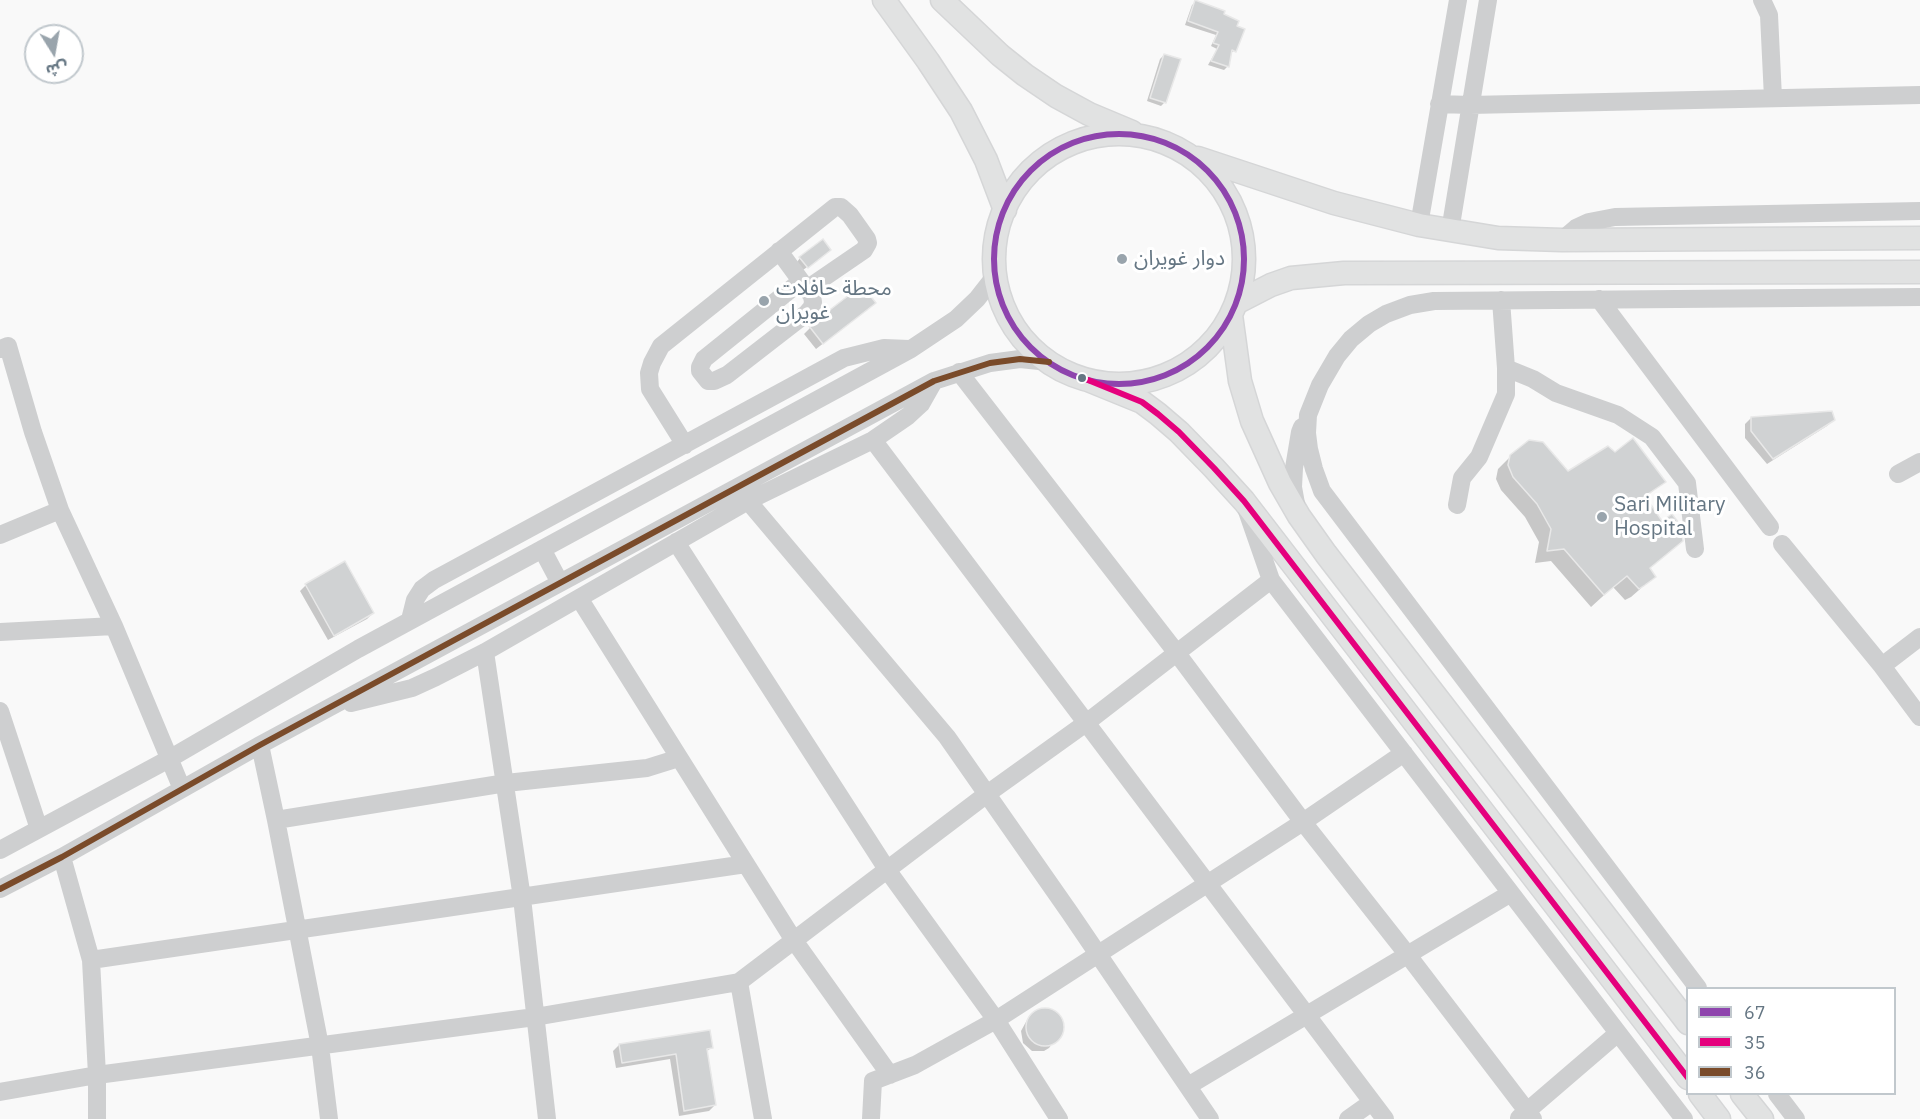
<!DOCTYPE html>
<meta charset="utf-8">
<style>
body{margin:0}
#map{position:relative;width:1920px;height:1119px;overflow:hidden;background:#f9f9f9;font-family:"IBM Plex Sans","Noto Sans Arabic",sans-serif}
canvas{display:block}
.legend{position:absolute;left:1686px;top:987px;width:210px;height:108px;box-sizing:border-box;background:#fff;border:2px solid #c1c8cd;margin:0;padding:8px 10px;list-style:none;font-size:18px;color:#657683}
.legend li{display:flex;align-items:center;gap:12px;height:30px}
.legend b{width:30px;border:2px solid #c1c8cd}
.north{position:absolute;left:24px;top:24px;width:60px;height:60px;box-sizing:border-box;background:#fff;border:2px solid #c1c8cd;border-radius:50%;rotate:169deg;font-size:16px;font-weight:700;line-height:24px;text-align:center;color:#657683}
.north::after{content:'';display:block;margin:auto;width:21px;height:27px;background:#99a4ac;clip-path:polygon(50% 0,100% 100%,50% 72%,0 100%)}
</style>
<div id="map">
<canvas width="1920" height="1119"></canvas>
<ul class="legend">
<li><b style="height:8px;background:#8e44ad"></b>67</li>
<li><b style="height:8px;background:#e5007d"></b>35</li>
<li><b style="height:8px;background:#7a4b2a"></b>36</li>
</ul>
<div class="north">ش</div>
</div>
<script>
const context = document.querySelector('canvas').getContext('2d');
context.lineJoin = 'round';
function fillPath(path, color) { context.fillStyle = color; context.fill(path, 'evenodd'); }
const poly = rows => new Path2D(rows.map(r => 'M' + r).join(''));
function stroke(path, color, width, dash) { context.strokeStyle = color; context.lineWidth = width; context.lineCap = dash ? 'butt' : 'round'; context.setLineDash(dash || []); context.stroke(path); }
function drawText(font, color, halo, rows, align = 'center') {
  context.font = font + ' "IBM Plex Sans","Noto Sans Arabic",sans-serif'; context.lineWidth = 6; context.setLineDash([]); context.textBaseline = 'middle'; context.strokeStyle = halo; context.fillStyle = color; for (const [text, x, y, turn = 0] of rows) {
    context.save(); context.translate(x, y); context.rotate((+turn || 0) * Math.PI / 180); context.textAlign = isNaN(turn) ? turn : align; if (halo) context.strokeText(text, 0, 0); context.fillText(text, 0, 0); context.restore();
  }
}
fillPath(poly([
 [1196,2,1222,15,1234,51,1229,54,1227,67,1224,70,1208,65,1217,49,1211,46,1216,35,1185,25,1192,5],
 [1164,55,1165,102,1161,106,1147,101,1160,59],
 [825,254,803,270,797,262,800,258],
 [868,309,816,349,804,334,810,328],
 [1751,418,1833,420,1827,426,1767,464,1745,438,1745,424],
 [1511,456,1568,473,1664,481,1645,498,1662,523,1681,541,1670,551,1670,549,1643,572,1654,577,1631,597,1625,600,1613,587,1591,607,1551,561,1535,563,1539,542,1525,517,1501,490,1496,479,1498,469],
 [306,585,373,613,367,619,328,640,300,591],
 [1039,1011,1051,1011,1060,1019,1062,1031,1049,1048,1044,1051,1032,1051,1023,1043,1021,1031,1027,1020],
 [619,1045,711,1048,706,1052,715,1105,709,1111,679,1116,670,1059,616,1068,613,1051]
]), '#0003');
const building = poly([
 [1195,0,1225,11,1224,14,1239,21,1237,26,1245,29,1236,52,1232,50,1229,67,1211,61,1219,45,1213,43,1218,32,1188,21,1195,0],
 [1164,54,1181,59,1166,103,1150,98,1164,54],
 [823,239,831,250,808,268,799,257,823,239],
 [862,285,876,303,823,344,809,326,862,285],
 [1832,411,1835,420,1773,459,1751,431,1751,417,1832,411],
 [1633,438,1666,482,1645,496,1662,521,1672,514,1681,526,1683,541,1650,568,1656,577,1645,585,1639,589,1627,576,1604,595,1564,549,1547,551,1551,529,1537,504,1513,477,1508,465,1510,455,1529,440,1543,442,1568,471,1608,446,1615,452,1633,438],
 [345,561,374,613,334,636,305,584,345,561],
 '1026 1027a19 19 0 1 1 38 0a19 19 0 1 1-38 0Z',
 [710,1030,713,1048,707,1049,716,1105,684,1111,676,1054,622,1063,619,1044,710,1030]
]);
fillPath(building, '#d0d2d3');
stroke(building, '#e8e8e8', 1.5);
const major = poly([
 [884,0,928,61,961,111,986,160,1005,210],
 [942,0,1000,55,1025,75,1056,96,1089,114,1132,132],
 '994 259a125 125 0 1 1 250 0a125 125 0 1 1-250 0Z',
 [1198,158,1334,203,1419,225,1498,238,1562,240,1920,238],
 [1236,303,1271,285,1291,278,1344,273,1920,272],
 [1231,315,1240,381,1252,421,1280,483,1299,516,1326,554,1688,1023],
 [1088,380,1142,402,1158,414,1179,432,1214,468,1244,501,1688,1078],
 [1700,1094,1719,1119],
 [1742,1094,1762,1119]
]);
stroke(major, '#d5d6d7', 25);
stroke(poly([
 [1762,0,1769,15,1773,98],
 [1439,104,1470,105,1920,95],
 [1419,225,1458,0],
 [1450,231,1488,0],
 [1562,240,1576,228,1589,222,1615,217,1920,211],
 [779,251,812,296,813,302,812,307,807,313,727,375,714,381,708,381,700,371,700,367,704,359,801,281],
 [1599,299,1770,527],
 [1501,300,1506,368,1533,379,1556,393,1618,415,1652,437,1687,483,1695,549],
 [0,349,8,346,33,432,60,510,114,626,182,789],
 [959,372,1176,652,1303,822,1407,954,1533,1119],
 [873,440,1385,1119],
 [685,445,650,389,649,373,652,363,661,346,835,207,841,207,850,215,867,239,868,243,864,250,807,289],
 [1898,474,1920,462],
 [748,501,947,737,1070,913,1210,1119],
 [1457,505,1462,478,1479,457,1506,394,1506,368],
 [1297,509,1293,487,1294,468,1300,432,1302,427],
 [1247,511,1271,580,1684,1119],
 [0,535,60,510],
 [676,542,888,871,996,1020,1059,1119],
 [1782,544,1882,666,1920,717],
 [542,549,560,583],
 [579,598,793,939,890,1075],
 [410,620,415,600,422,589,434,580,844,358,884,348,909,349],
 [0,632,114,626],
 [485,652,522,898,547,1119],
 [1882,666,1920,637],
 [351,703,412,688,436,677,485,652,748,501,873,440,908,416,921,404,934,381],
 [0,711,39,829],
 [260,745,276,820,320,1046,329,1119],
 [276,820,506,783,647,768,679,758],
 [0,850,169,759,358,649,911,349,956,319,977,299,995,276],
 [62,857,91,960,97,1075,97,1119],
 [0,889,62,857,260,745,934,381,990,363,1020,359,1049,362],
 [91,960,746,864],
 [739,982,763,1119],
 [1698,988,1322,491,1314,469,1309,449,1307,433,1308,415,1320,385,1337,356,1351,339,1369,324,1386,314,1410,305,1434,301,1920,297],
 [1188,1086,1511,893],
 [0,1092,97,1075,535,1017,739,982,987,794,1086,723,1271,580],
 [1777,1094,1796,1119],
 [1519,1118,1618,1033],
 [871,1119,873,1081,915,1065,996,1020,1303,822,1404,753],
 [1348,1119,1372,1102]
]), '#cecfd0', 18);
stroke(major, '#e1e2e2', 22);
stroke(poly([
 '994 259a125 125 0 1 1 250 0a125 125 0 1 1-250 0Z'
]), '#8e44ad', 6);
stroke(poly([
 [1088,380,1142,402,1158,414,1179,432,1214,468,1244,501,1688,1078]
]), '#e5007d', 6);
stroke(poly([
 [0,889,62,857,260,745,934,381,990,363,1020,359,1049,362]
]), '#7a4b2a', 6);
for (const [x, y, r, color] of [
 [1122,259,6,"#99a4ac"],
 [764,301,6,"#99a4ac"],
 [1082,378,5,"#657683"],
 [1602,517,6,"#99a4ac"]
]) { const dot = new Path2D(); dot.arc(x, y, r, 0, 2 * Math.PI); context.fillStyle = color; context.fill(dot); stroke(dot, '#fff', 2); }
drawText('21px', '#657683', '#fff', [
 ["دوار غويران",1134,259],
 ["محطة حافلات",776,289],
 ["غويران",776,313],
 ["Sari Military",1614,505],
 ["Hospital",1614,529]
], 'left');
</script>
